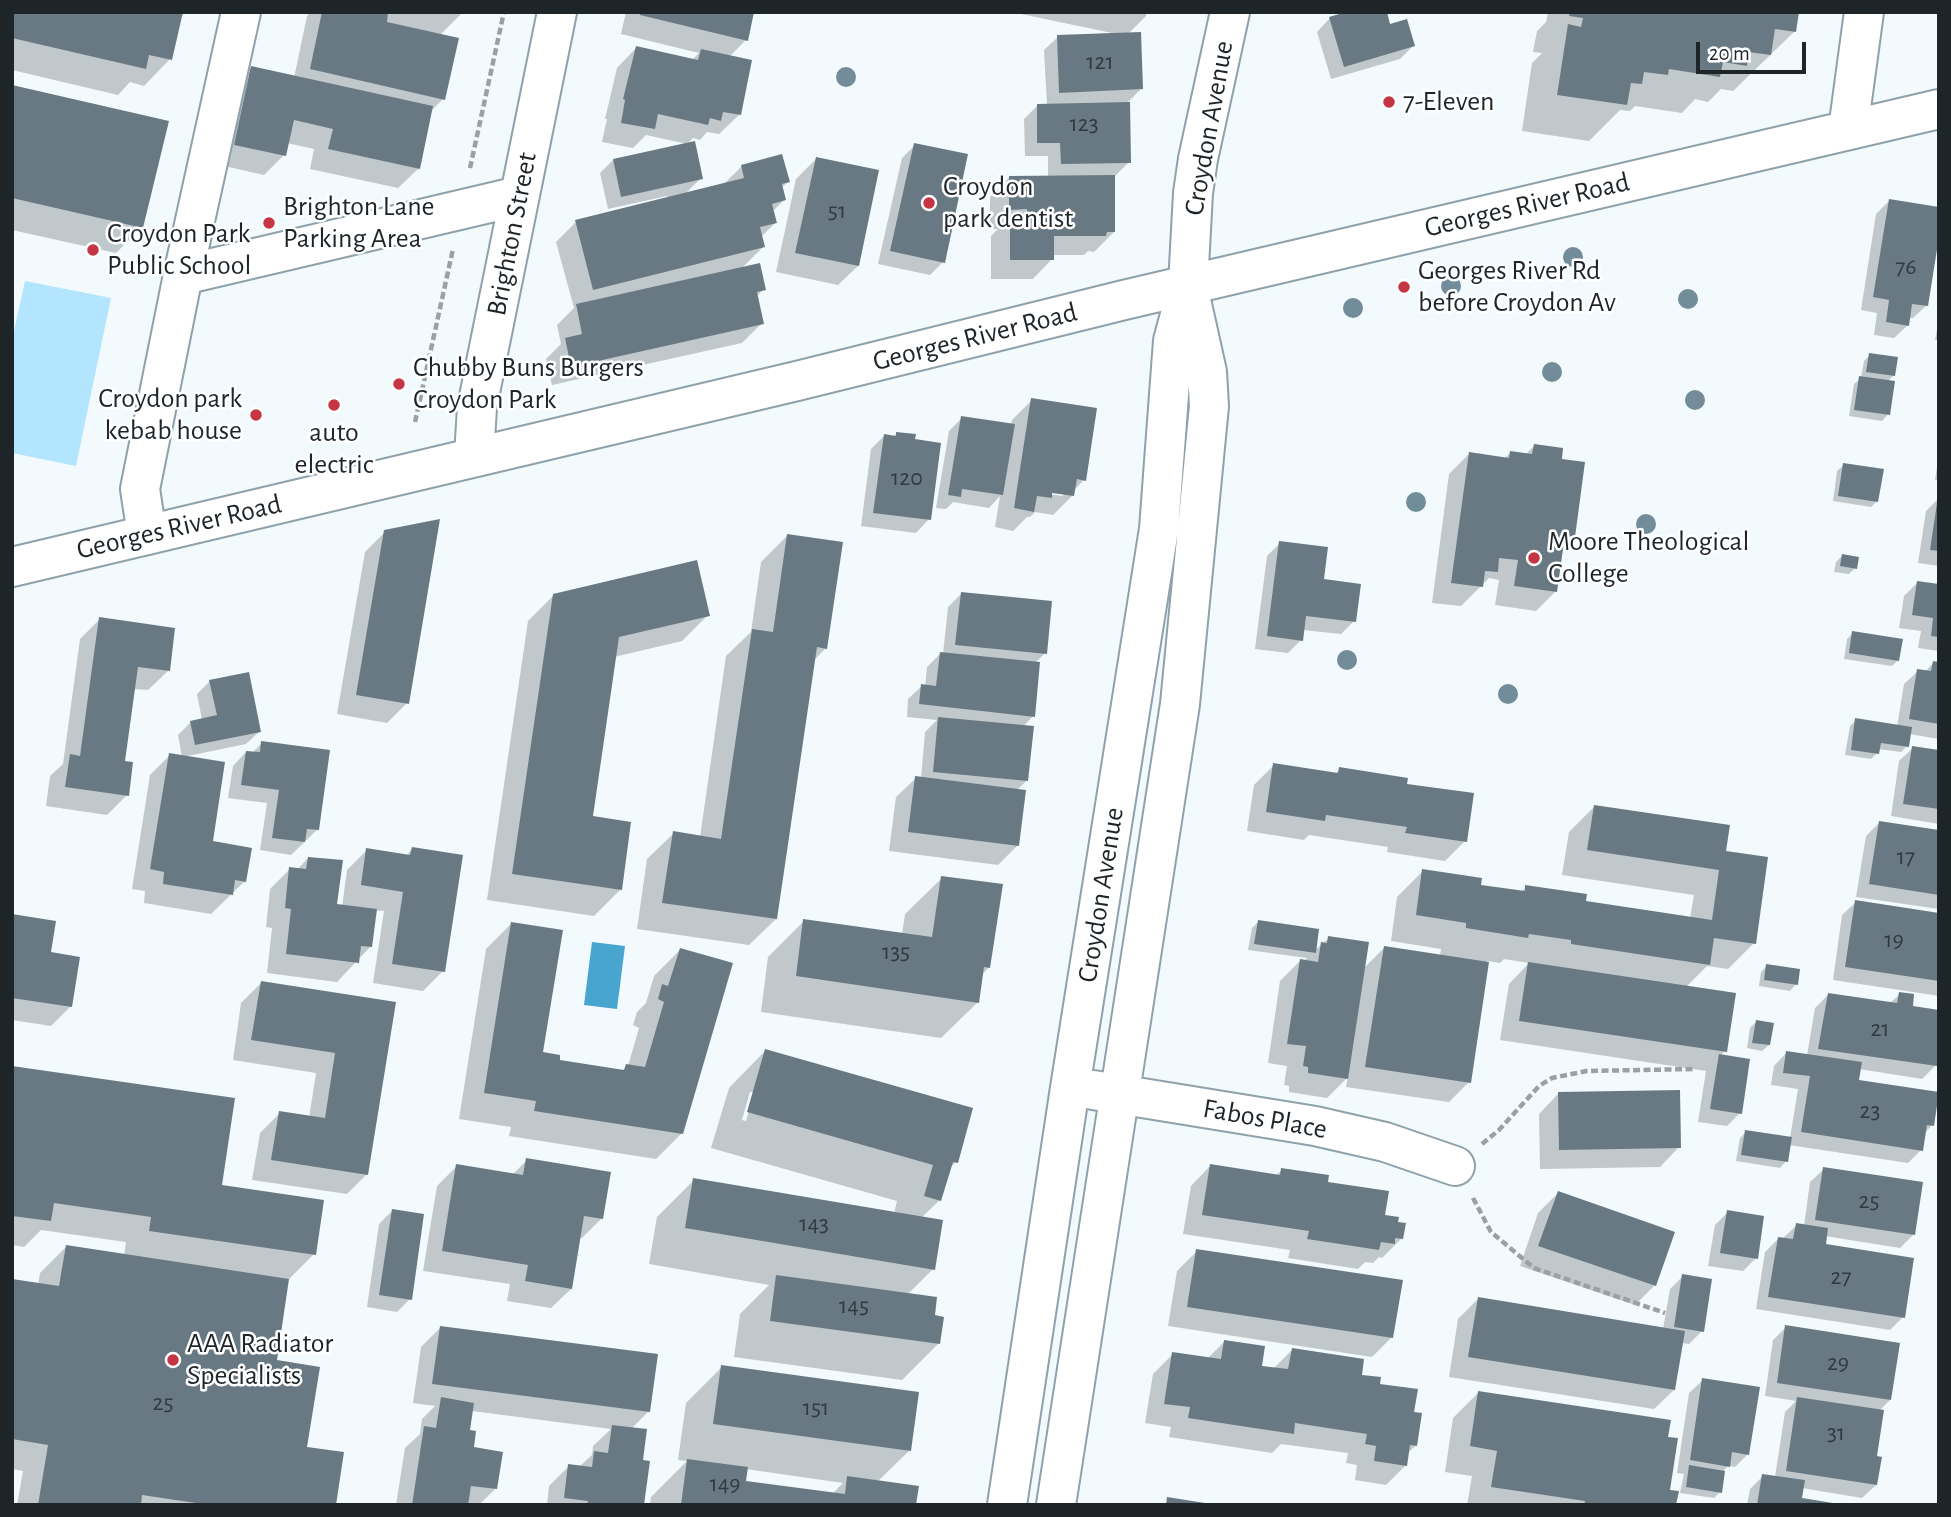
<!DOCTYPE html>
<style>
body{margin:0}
#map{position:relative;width:1951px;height:1517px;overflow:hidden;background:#f2fafe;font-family:"Alegreya Sans",sans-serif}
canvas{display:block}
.frame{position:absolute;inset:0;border:14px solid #1e2529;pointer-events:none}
.scale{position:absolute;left:1696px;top:42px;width:110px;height:32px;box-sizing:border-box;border:4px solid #1e2529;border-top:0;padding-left:9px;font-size:21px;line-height:24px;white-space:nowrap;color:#1e2529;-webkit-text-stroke:5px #fff;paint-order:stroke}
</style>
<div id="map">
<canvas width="1951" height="1517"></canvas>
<div class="frame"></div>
<div class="scale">20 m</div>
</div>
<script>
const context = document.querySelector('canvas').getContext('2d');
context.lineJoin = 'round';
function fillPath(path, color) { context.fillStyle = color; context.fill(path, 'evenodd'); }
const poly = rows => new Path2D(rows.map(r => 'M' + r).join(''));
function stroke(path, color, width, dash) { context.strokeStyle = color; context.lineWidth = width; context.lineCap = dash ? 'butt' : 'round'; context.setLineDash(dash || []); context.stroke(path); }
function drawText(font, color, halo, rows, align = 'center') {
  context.font = font + ' "Alegreya Sans",sans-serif'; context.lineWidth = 5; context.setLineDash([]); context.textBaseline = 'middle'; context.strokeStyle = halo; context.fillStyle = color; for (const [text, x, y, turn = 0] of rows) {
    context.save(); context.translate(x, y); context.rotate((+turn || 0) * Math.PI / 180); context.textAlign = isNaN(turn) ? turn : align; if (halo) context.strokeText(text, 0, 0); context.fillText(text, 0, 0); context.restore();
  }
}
fillPath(poly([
 [25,281,111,298,76,466,12,453,12,340]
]), '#b4e5fe');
fillPath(poly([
 [592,942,625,946,617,1009,584,1005]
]), '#48a5cf');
fillPath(poly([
 [12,12,170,59,144,86,130,82,118,95,12,70],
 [311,12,463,12,440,35,443,99,431,111,418,169,398,188,310,169,314,149,287,143,284,155,264,175,215,164,231,88,251,68,294,78,307,16],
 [626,12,753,12,746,40,729,57,739,115,719,134,707,132,700,140,693,138,687,144,646,135,633,148,602,142,607,119,605,119,617,68,636,48,692,60,699,53,621,34],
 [1021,12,1147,12,1146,16,1128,34,1142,88,1128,102,1129,162,1116,175,1113,176,1114,232,1094,252,1088,251,1084,255,1052,255,1052,259,1033,279,991,279,991,236,998,229,990,229,990,197,1010,177,1048,177,1048,156,1025,156,1024,119,1037,106,1047,105,1044,50,1058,37,1112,33,1021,14],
 [1548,12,1797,12,1795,31,1733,91,1721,89,1708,102,1695,99,1682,113,1635,106,1630,111,1620,110,1589,141,1522,131,1532,63,1542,53,1533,52,1537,31,1546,22],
 [1330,18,1389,26,1413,46,1400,59,1331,79,1317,32],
 [12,87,142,227,116,253,12,230],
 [915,145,943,262,930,275,878,264,902,158],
 [816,159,858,266,838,285,776,272,796,179],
 [613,160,701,178,684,195,722,186,742,166,788,182,781,188,784,200,772,212,775,223,761,237,763,247,741,269,764,289,756,297,762,323,742,343,552,385,546,359,561,344,557,325,574,308,556,242,576,222,668,199,667,196,608,209,600,173],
 [1889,201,1927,305,1913,318,1909,318,1908,325,1894,338,1874,335,1877,313,1861,310,1876,214],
 [1939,320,1939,340,1935,340],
 [1870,355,1894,375,1887,382,1888,414,1882,421,1849,416,1854,384,1861,378,1864,361],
 [1032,400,1084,480,1073,491,1073,495,1053,515,1035,512,1030,517,1027,517,1013,531,995,527,1000,496,989,508,953,502,946,509,936,508,949,431,962,418,1011,425,1012,420],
 [1044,490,1066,493,1062,496,1043,493],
 [897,433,929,519,916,533,861,526,871,449,884,436,893,437],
 [1534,446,1560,460,1573,536,1561,548,1556,591,1536,611,1495,605,1499,580,1489,578,1461,606,1432,603,1449,474,1469,454,1504,459,1510,453,1525,455],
 [1939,454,1939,480,1935,480],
 [1844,465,1877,501,1871,507,1833,501,1837,471],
 [1939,498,1939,566,1918,563,1926,511],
 [385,532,407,703,387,723,337,714,365,552],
 [787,536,826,648,813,661,776,919,749,945,637,929,647,859,674,833,700,837,726,656,751,632,761,562],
 [1280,543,1322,581,1354,621,1341,634,1303,630,1301,640,1288,653,1255,649,1267,556],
 [1842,556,1855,568,1849,574,1834,572,1836,562],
 [1939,581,1939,651,1918,648,1921,631,1899,628,1904,596,1918,582,1938,585],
 [961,594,1045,653,1035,663,1033,716,1023,727,1027,780,1017,790,1018,845,998,865,889,851,896,797,916,778,921,778,925,732,937,720,907,717,908,699,922,686,925,687,927,667,940,654,943,654,948,607],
 [554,595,708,615,682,641,614,657,591,818,620,890,594,916,487,900,528,621],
 [100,619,168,671,148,690,134,689,123,763,127,795,107,815,46,806,50,776,63,764,80,639],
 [1853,633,1898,660,1892,666,1844,659,1847,639],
 [1933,663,1939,664,1939,739,1909,734,1907,746,1901,752,1878,749,1877,753,1871,759,1845,755,1850,726,1856,720,1897,727,1904,684,1918,671,1925,672],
 [210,681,260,731,246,744,183,757,211,843,245,881,211,914,144,903,145,891,132,889,150,775,170,755,182,757,178,735,191,722,202,720,197,694],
 [262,743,318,829,291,855,260,850,267,803,228,798,233,766,246,752,252,753],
 [1913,748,1939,752,1939,824,1891,816,1899,761],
 [1274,765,1335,774,1340,769,1406,785,1465,841,1445,861,1387,852,1388,847,1309,835,1304,840,1247,831,1254,785],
 [1595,806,1724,853,1754,943,1728,969,1707,966,1686,987,1725,1051,1720,1056,1740,1113,1727,1126,1698,1122,1706,1071,1500,1040,1509,984,1529,963,1504,959,1500,963,1487,961,1469,1082,1449,1102,1346,1087,1348,1077,1327,1098,1289,1092,1289,1086,1284,1085,1287,1066,1268,1063,1280,981,1300,961,1304,962,1307,958,1248,950,1252,928,1258,922,1314,951,1329,938,1363,969,1384,948,1440,956,1441,949,1391,941,1397,897,1423,871,1479,886,1520,893,1526,887,1584,902,1690,918,1694,895,1562,875,1569,832],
 [1879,823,1939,831,1939,909,1856,897,1866,836],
 [412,849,443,971,423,991,373,983,384,911,375,910,371,946,337,982,267,973,272,928,266,927,270,889,290,869,297,870,308,858,335,906,342,907,347,870,367,850,406,856],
 [942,878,989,967,982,975,978,1002,941,1038,761,1012,768,957,804,921,902,934,905,914],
 [1856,902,1939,915,1939,996,1913,992,1911,1008,1935,1066,1922,1079,1859,1069,1857,1082,1932,1125,1924,1134,1921,1150,1908,1163,1789,1145,1786,1161,1780,1168,1736,1161,1740,1138,1746,1132,1790,1138,1798,1089,1771,1085,1774,1066,1787,1052,1807,1055,1815,1008,1828,995,1889,1004,1900,994,1912,995,1913,992,1833,980,1842,915],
 [12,916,49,954,71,1006,51,1026,12,1020],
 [512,923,541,1053,558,1062,620,1072,628,1066,639,1028,633,1025,637,1012,646,1003,654,976,680,950,682,1133,656,1159,509,1136,511,1127,459,1119,486,949],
 [1767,966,1796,984,1790,991,1759,986,1761,972],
 [261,983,394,1003,367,1174,347,1194,252,1180,260,1133,280,1113,309,1118,316,1073,233,1060,241,1003],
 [1756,1022,1769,1045,1762,1051,1747,1048,1750,1028],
 [765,1051,956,1162,948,1170,940,1200,921,1218,933,1269,907,1295,933,1317,939,1343,902,1380,734,1357,740,1314,769,1285,649,1264,657,1217,694,1180,894,1214,897,1201,711,1148,729,1088],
 [750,1092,754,1092,746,1121,742,1120],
 [12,1068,220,1186,314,1254,287,1281,275,1362,305,1448,335,1505,17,1505,23,1471,12,1469,12,1281,38,1285,40,1273,66,1247,124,1256,126,1242,41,1230,24,1247,12,1245],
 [1558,1094,1679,1147,1660,1167,1540,1169,1539,1114],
 [527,1160,602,1218,582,1238,579,1238,571,1289,551,1308,507,1301,510,1284,423,1271,437,1186,457,1166,512,1175],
 [1210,1166,1275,1176,1282,1170,1326,1183,1402,1238,1382,1258,1379,1257,1373,1263,1365,1262,1358,1269,1288,1258,1290,1250,1183,1234,1191,1186],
 [1824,1169,1913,1235,1900,1248,1825,1236,1824,1246,1903,1317,1890,1330,1756,1309,1765,1252,1778,1239,1783,1238,1797,1225,1804,1226,1810,1182],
 [1558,1193,1673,1233,1654,1286,1635,1305,1520,1266,1538,1213],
 [392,1211,410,1299,397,1312,367,1307,379,1224],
 [1728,1212,1756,1258,1743,1271,1708,1266,1715,1225],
 [1197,1251,1392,1337,1372,1357,1168,1326,1177,1271],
 [1683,1276,1702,1331,1689,1344,1681,1343,1674,1390,1654,1409,1449,1377,1458,1319,1478,1299,1663,1329,1670,1289],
 [441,1327,649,1411,631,1429,641,1462,643,1505,547,1505,549,1486,569,1466,579,1467,592,1455,593,1446,611,1429,472,1411,468,1432,472,1448,495,1489,479,1505,396,1505,405,1448,420,1434,422,1419,435,1406,413,1403,421,1347],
 [1786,1327,1890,1400,1879,1411,1875,1457,1876,1485,1862,1498,1802,1488,1800,1499,1826,1505,1747,1505,1750,1489,1763,1476,1775,1477,1785,1412,1796,1401,1765,1396,1773,1340],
 [1224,1342,1260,1367,1273,1369,1292,1350,1378,1385,1412,1414,1416,1445,1407,1454,1406,1465,1386,1485,1355,1480,1357,1465,1346,1463,1348,1453,1281,1444,1272,1453,1169,1437,1171,1427,1145,1423,1153,1374,1173,1354,1207,1359],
 [722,1367,909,1451,877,1482,914,1505,650,1505,651,1497,687,1461,678,1460,686,1403],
 [746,1469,843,1483,832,1494,744,1482],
 [1703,1380,1748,1454,1735,1467,1728,1466,1724,1470,1720,1492,1714,1498,1680,1493,1684,1474,1677,1473,1689,1393],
 [1479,1392,1666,1438,1668,1491,1675,1505,1467,1505,1472,1476,1445,1472,1453,1418]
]), '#0003');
fillPath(poly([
 [12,12,183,12,172,60,149,55,146,69,12,38],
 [322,12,388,12,387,22,459,38,445,100,310,69],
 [640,12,754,12,748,41,640,15],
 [1346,12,1387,12,1390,24,1407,19,1415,46,1344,67,1329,17],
 [1570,12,1799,12,1796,32,1775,29,1771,55,1748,52,1747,66,1723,62,1720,77,1669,69,1668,75,1644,72,1642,84,1631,83,1627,105,1557,95,1568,24,1581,27,1583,18,1569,16],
 [1141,32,1143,89,1059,93,1057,35],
 [636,46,698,60,701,49,752,60,741,115,723,112,721,121,710,118,708,125,658,114,655,129,621,123,625,100,623,99],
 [251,66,433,106,420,169,328,149,333,129,294,120,286,156,234,145],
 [12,85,169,121,143,228,12,198],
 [1130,102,1131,163,1061,164,1060,143,1037,143,1037,104],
 [695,141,703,179,621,197,613,159],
 [914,143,968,154,945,263,890,251],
 [782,154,790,182,782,184,786,200,772,204,777,223,760,227,765,247,593,290,575,220,744,178,741,165],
 [816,157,879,170,859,266,795,253],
 [1115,175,1115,232,1107,232,1106,236,1054,236,1054,260,1010,260,1010,215,1027,214,1027,209,1009,210,1009,176],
 [1889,199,1939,207,1939,237,1928,306,1912,304,1909,326,1886,322,1889,300,1873,297],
 [760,263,766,290,757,292,764,324,571,367,565,338,582,334,576,304],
 [1869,353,1898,357,1895,376,1866,372],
 [1859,376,1895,381,1890,415,1854,410],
 [1031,398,1097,408,1086,481,1077,479,1074,496,1052,493,1052,498,1037,496,1034,512,1014,508],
 [961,416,1015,424,1003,495,962,489,961,497,948,495],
 [896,432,916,434,915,439,941,443,931,520,873,513,884,434,896,436],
 [1534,444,1563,448,1562,459,1585,462,1575,537,1565,535,1557,592,1514,586,1518,560,1499,558,1498,572,1485,571,1483,587,1451,583,1469,452,1509,458,1510,451,1532,454],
 [1843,463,1884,469,1878,502,1838,496],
 [1937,503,1939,503,1939,551,1930,550],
 [440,519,409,704,356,695,384,530],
 [787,534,843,542,827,649,817,647,777,919,662,903,673,831,721,839,752,629,773,632],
 [1279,541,1328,547,1324,579,1361,584,1356,622,1306,616,1303,641,1267,636],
 [1842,554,1859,557,1857,569,1840,566],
 [697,560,710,616,619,637,593,816,631,822,622,890,512,874,553,594],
 [1917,581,1939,584,1939,637,1931,636,1933,618,1912,615],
 [961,592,1052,601,1047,654,955,645],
 [99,617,175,628,170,671,138,667,125,761,133,762,129,796,65,787,70,754,80,756],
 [1852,631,1903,639,1899,661,1849,653],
 [940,652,1040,662,1035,717,919,704,921,684,936,686],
 [1933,661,1939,662,1939,724,1909,719,1917,669,1931,671],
 [249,672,261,732,195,745,190,721,217,715,209,680],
 [938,717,1034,726,1028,781,933,772],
 [1855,718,1912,727,1909,747,1881,743,1879,754,1851,750],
 [261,741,330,750,319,830,307,829,305,842,272,838,279,790,241,785,246,751,260,752],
 [1912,746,1939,750,1939,809,1903,804],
 [169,753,225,762,213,841,252,848,246,882,235,880,233,895,163,884,164,872,150,869],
 [1273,763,1338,773,1339,767,1408,778,1407,784,1474,793,1467,842,1405,833,1407,827,1326,815,1325,821,1266,812],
 [915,776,1026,790,1019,846,908,832],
 [1594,805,1730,825,1726,851,1768,857,1756,944,1714,938,1710,965,1571,944,1571,940,1529,934,1528,938,1466,928,1466,923,1416,915,1422,869,1482,878,1481,885,1525,891,1525,885,1587,894,1586,901,1712,920,1719,870,1587,850],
 [1879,821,1939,830,1939,895,1869,884],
 [412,847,463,855,445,972,392,964,403,892,361,885,366,848,410,855],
 [308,857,343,860,337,904,377,909,372,947,361,946,359,963,286,954,291,909,285,908,289,867,306,869],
 [941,876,1003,884,990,968,984,967,979,1003,796,976,803,919,932,937],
 [1855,900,1939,913,1939,981,1845,967],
 [12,914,56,921,51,952,80,957,72,1007,12,998],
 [1258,920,1319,929,1316,953,1254,944],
 [511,922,563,930,543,1052,560,1055,560,1060,624,1070,626,1064,645,1067,664,1002,658,999,662,984,668,986,680,948,733,963,683,1134,534,1111,536,1101,484,1093],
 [1328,936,1369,942,1348,1079,1308,1073,1308,1067,1303,1066,1306,1046,1287,1044,1300,959,1318,962,1321,942,1327,943],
 [1384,946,1489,962,1471,1083,1365,1067],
 [1528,962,1736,993,1727,1052,1519,1021],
 [1766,964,1800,969,1798,985,1764,980],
 [261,981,396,1002,368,1175,271,1160,279,1111,325,1118,335,1053,251,1040],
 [1899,992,1914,994,1913,1006,1939,1010,1939,1053,1937,1066,1818,1049,1828,993,1897,1003],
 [1756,1020,1774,1023,1770,1045,1752,1043],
 [765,1049,973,1108,958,1163,953,1162,941,1201,924,1196,933,1165,747,1112],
 [1786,1051,1862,1062,1859,1080,1939,1092,1934,1126,1927,1125,1923,1151,1801,1132,1810,1076,1783,1073],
 [1719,1054,1750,1059,1742,1114,1710,1109],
 [12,1066,235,1098,222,1185,324,1200,316,1255,149,1231,151,1217,54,1203,51,1221,12,1216],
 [1680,1090,1681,1148,1559,1150,1558,1092],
 [1745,1130,1792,1137,1788,1162,1741,1155],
 [526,1158,611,1172,603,1219,584,1216,572,1289,525,1281,528,1265,442,1251,456,1164,523,1175],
 [1210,1164,1280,1175,1281,1168,1329,1175,1328,1182,1389,1191,1385,1215,1399,1217,1398,1222,1406,1223,1403,1239,1395,1238,1395,1244,1381,1242,1379,1250,1307,1239,1309,1231,1202,1215],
 [1823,1167,1923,1182,1915,1235,1815,1220],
 [693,1178,943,1220,935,1270,685,1228],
 [1558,1191,1675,1232,1656,1286,1538,1246],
 [392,1209,424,1214,412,1300,379,1295],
 [1727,1210,1764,1216,1758,1259,1720,1253],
 [1796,1223,1828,1228,1826,1244,1914,1258,1905,1318,1768,1297,1778,1237,1793,1239],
 [66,1245,289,1279,277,1360,320,1367,307,1447,344,1452,336,1505,209,1505,142,1495,141,1505,38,1505,48,1445,12,1439,12,1279,59,1286],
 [1196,1249,1403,1280,1393,1338,1187,1307],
 [1682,1274,1712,1279,1704,1332,1674,1327],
 [776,1275,937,1297,935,1315,944,1317,940,1344,770,1321],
 [1478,1297,1685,1331,1675,1390,1468,1357],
 [1785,1325,1900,1343,1891,1400,1777,1383],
 [440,1326,658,1354,650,1412,432,1384],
 [1224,1340,1265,1346,1262,1366,1288,1369,1292,1348,1364,1359,1362,1375,1381,1377,1380,1384,1418,1389,1414,1412,1422,1413,1417,1446,1410,1445,1407,1466,1374,1461,1376,1446,1365,1444,1367,1434,1295,1423,1294,1434,1188,1418,1190,1407,1164,1404,1172,1352,1221,1359],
 [721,1365,919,1392,911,1451,713,1424],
 [1702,1378,1760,1387,1749,1455,1732,1452,1730,1467,1690,1460],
 [1478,1391,1671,1420,1668,1437,1678,1438,1670,1490,1679,1491,1676,1505,1584,1505,1585,1501,1491,1487,1497,1451,1470,1446],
 [441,1397,474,1403,470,1430,476,1431,474,1447,503,1452,497,1489,471,1486,468,1505,412,1505,424,1426,436,1428],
 [1797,1397,1884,1410,1877,1456,1882,1457,1877,1485,1786,1471],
 [612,1425,647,1429,643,1460,650,1461,644,1505,587,1505,588,1501,564,1498,568,1464,592,1467,594,1451,608,1453],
 [687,1459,748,1467,746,1481,845,1494,847,1476,919,1486,916,1505,681,1505],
 [1689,1465,1725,1471,1722,1493,1686,1487],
 [1762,1474,1805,1480,1802,1498,1833,1503,1833,1505,1757,1505],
 [1167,1497,1205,1503,1205,1505,1166,1505]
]), '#687983');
const minor = poly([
 [1848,130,1864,12],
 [183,275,519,196],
 [474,457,477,407,557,12],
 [147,535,140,489,183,275,241,12],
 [1093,1090,1315,1126,1385,1142,1455,1166],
 [1007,1505,1070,1088,1159,529,1173,341,1188,285,1193,193,1198,159,1230,12],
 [1056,1505,1180,704,1209,406,1207,372,1189,291]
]);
const major = poly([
 [12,567,797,381,1124,300,1939,109]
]);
stroke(minor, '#8fa1ab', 42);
stroke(major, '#8fa1ab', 42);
stroke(poly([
 [470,168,504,12],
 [415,422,453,249],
 [1482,1144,1499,1130,1539,1086,1552,1078,1587,1071,1695,1069],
 [1473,1198,1491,1232,1534,1268,1665,1313]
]), '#9aa1a5', 4.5, [7, 3.5]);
stroke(minor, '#fff', 38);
stroke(major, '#fff', 38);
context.fillStyle = '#728d99';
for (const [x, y] of [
 [846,77],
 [1573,257],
 [1451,286],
 [1688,299],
 [1353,308],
 [1552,372],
 [1695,400],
 [1416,502],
 [1646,524],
 [1347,660],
 [1508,694]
]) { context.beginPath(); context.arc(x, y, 10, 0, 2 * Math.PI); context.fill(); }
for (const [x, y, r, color] of [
 [1389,102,7,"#c53543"],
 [929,203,7,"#c53543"],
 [269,223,7,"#c53543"],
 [93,250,7,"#c53543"],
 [1404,287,7,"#c53543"],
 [399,384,7,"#c53543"],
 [334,405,7,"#c53543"],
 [256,415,7,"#c53543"],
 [1534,558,7,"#c53543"],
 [173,1360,7,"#c53543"]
]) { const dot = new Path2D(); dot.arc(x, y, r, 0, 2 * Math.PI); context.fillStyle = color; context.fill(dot); stroke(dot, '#fff', 2.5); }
drawText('24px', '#303a40', null, [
 ["121",1100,62],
 ["123",1084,124],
 ["51",837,211],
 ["76",1906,267],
 ["120",907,478],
 ["17",1906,857],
 ["19",1894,940],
 ["135",896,952],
 ["21",1880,1029],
 ["23",1870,1111],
 ["25",1869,1201],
 ["143",814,1224],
 ["27",1841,1277],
 ["145",854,1306],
 ["29",1838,1363],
 ["25",163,1403],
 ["151",816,1408],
 ["31",1836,1433],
 ["149",725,1484]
]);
drawText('28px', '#1e2529', '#fff', [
 ["7-Eleven",1403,102],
 ["Croydon",943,187],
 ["park dentist",943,219],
 ["Brighton Lane",283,207],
 ["Parking Area",283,239],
 ["Croydon Park",107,234],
 ["Public School",107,266],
 ["Georges River Rd",1418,271],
 ["before Croydon Av",1418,303],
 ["Chubby Buns Burgers",413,368],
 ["Croydon Park",413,400],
 ["Croydon park",242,399,"right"],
 ["kebab house",242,431,"right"],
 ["auto",334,433,"center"],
 ["electric",334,465,"center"],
 ["Moore Theological",1548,542],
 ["College",1548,574],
 ["AAA Radiator",187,1344],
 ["Specialists",187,1376]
], 'left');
drawText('28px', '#1e2529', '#fff', [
 ["Croydon Avenue",1209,128,-80],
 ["Georges River Road",1527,205,-13],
 ["Brighton Street",512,234,-79],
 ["Georges River Road",975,337,-14],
 ["Georges River Road",179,527,-13],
 ["Croydon Avenue",1101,895,-81],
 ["Fabos Place",1265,1119,10]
]);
</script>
